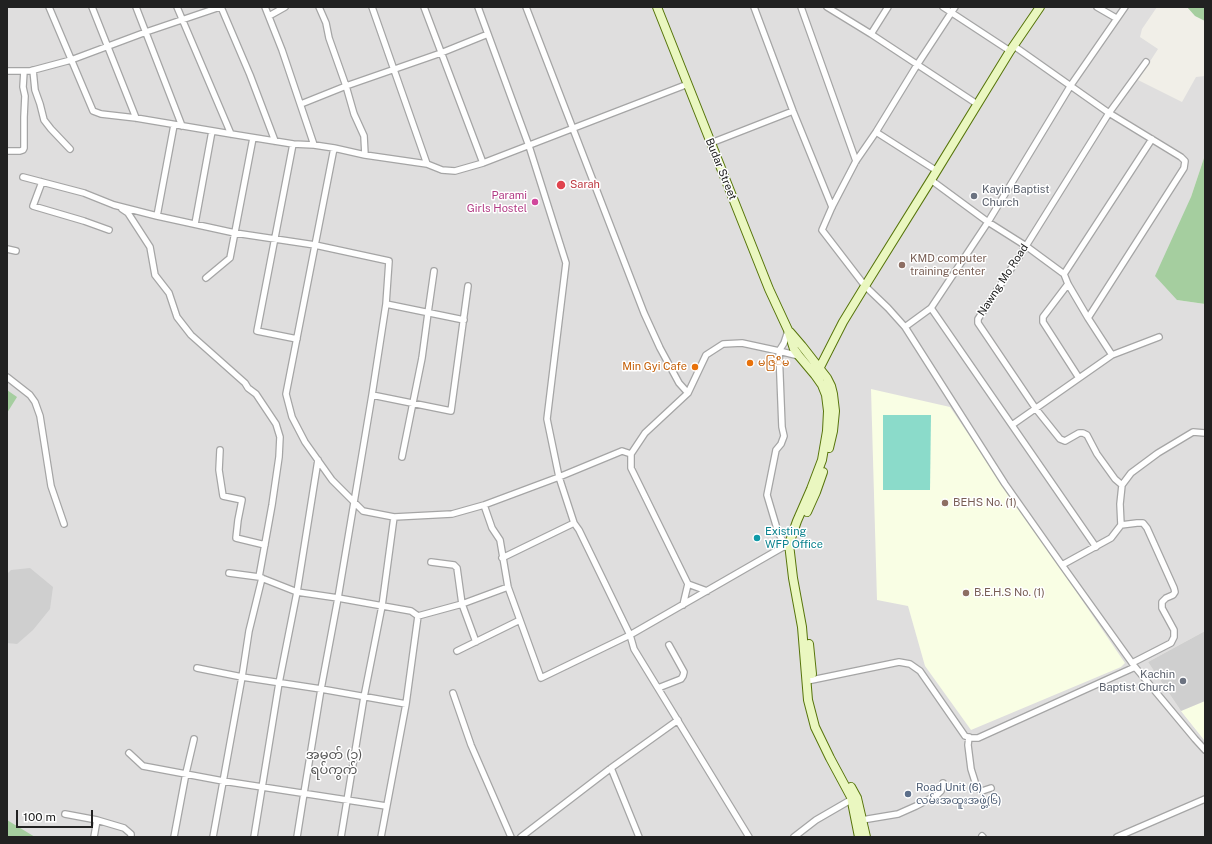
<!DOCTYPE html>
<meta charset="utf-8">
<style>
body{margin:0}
#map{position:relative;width:1212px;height:844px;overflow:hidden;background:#f1efe8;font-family:"Public Sans",sans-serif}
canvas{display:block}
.frame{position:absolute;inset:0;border:8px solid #212121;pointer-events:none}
.scale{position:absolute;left:16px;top:810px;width:77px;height:18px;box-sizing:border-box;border:2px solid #212121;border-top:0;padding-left:5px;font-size:12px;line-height:14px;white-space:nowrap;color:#212121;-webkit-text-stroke:3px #fff;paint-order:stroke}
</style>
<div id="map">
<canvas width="1212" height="844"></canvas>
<div class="frame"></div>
<div class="scale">100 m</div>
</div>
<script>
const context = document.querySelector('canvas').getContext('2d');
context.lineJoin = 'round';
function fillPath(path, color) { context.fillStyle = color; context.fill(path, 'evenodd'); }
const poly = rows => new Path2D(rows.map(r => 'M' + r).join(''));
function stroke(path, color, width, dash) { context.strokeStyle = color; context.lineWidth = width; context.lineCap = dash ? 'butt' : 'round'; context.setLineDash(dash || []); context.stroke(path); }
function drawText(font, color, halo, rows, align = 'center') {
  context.font = font + ' "Public Sans","Noto Sans Myanmar",sans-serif'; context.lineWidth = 3; context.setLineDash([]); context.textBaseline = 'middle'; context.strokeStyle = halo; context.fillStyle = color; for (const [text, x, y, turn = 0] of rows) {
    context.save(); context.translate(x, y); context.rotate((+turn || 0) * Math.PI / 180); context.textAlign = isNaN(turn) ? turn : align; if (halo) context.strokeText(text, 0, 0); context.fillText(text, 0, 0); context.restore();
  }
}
fillPath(poly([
 [7,7,1157,7,1142,29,1140,37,1158,49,1138,80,1182,102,1196,77,1205,76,1205,155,1191,197,1177,300,1205,304,1205,631,1148,662,1181,711,1205,741,1205,837,7,837]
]), '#dfdede');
fillPath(poly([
 [871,389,950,407,1125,663,1121,667,971,730,925,666,908,606,877,600],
 [1205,701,1205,741,1181,711]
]), '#f9fee4');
fillPath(poly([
 [30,568,53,587,50,609,33,630,17,644,7,643,7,574,11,570],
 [1205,631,1205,701,1181,711,1148,662]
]), '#cfcfcf');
fillPath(poly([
 [1187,7,1205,7,1205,21,1195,16],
 [1205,155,1205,304,1177,300,1155,276,1191,197],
 [7,390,17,397,7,413],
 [7,820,35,837,7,837]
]), '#a5ce9f');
fillPath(poly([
 [883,415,931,415,930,490,883,490]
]), '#8bdbca');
const street = poly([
 [49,7,93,111,101,114,136,118,231,134,293,144,314,145,334,148,365,155,427,164,442,170,455,171,483,163,688,84],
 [92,7,136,118],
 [136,7,182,126],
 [177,7,231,134],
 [221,7,250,75,275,141],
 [265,7,282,50,314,145],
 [319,7,326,23,329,38,346,86,354,114,364,136,365,155],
 [372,7,427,164],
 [424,7,483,163],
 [478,7,529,146,566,263,547,419,559,477,574,523,579,530,630,635,541,678,508,587,500,540,492,528,484,505],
 [526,7,644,313,660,348,679,383,688,393],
 [754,7,793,111,832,207],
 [801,7,856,161],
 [827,7,871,34,977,104],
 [943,7,1010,51],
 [955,7,917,65,876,132,856,161,832,207,822,230,865,286,888,308,905,327,1005,484,1062,565,1135,667,1195,739,1205,750],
 [1097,7,1116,18],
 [269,16,285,7],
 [871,34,888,7],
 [1014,46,1109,113,1181,157,1185,161,1184,168,1088,318],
 [33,70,35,90,40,104,44,120,51,129,70,149],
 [7,71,30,71,71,60,146,32,220,7],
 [301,104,346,86,441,53,488,34],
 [876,132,937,171],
 [711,143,793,111],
 [293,144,257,331,297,339],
 [334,148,286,394,292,417,305,442,332,480,363,511,394,517,452,514,484,505,559,477,622,451,631,454],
 [7,151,20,151,23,150,24,148,24,117,25,96,23,87,24,71],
 [23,177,84,193,114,205,157,216,235,233,315,245,389,261,386,304,372,395,338,598,321,689,304,793,297,837],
 [931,180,988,222,1026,246,1064,274,1068,284,1088,318,1112,355],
 [42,182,33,206,84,221,109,230],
 [122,209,128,213,150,247,155,275,169,293,177,317,191,335,245,383,248,388,256,394,276,424,280,437,279,457,272,505,259,577,297,592,338,598,411,611,418,616,406,704,381,837],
 [157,216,174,125],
 [195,224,212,131],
 [7,249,16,251],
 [1064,274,1152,139],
 [206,278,230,258,253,138],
 [1068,284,1043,317,1043,322,1079,378],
 [386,304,464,320],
 [905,327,931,308],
 [788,331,784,343,779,351,799,356],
 [7,377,30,395,35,402,40,416,51,486,64,524],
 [372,395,451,411,468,286],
 [1012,425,1112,355,1159,337],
 [220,450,219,470,223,496,242,500,238,520,236,538,265,545],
 [402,457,422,358,428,313,434,271],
 [1122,485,1115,479,1097,454,1087,435,1083,433,1079,433,1065,441,1060,439,1036,409,978,323,978,319,1026,246,1109,113,1146,62],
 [1121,525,1137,523,1143,523,1147,528,1174,588,1175,592,1173,595,1166,598,1162,602,1162,608,1174,630,1174,637,1171,643,1132,663],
 [1096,547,931,308,988,222,1071,85,1125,7],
 [502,558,574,523],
 [431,562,454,565,457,568,462,604,476,642],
 [1062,565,1111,538,1121,525,1120,504,1122,485,1131,473,1158,453,1193,432,1205,433],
 [229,573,259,577],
 [688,584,631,468,631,454,645,433,688,393,706,355,723,344,742,343,779,351,782,427,784,436,781,444,776,450,767,495,778,532,786,547],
 [683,605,688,584,707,591],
 [418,616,462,604,508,587],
 [457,651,520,620],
 [197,668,242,677,321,689,406,704],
 [807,681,899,662,910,664,920,671,965,736,971,738,978,738,1135,667],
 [658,688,681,679,683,676,684,672,669,645],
 [453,693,471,745,511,837],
 [969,737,968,745,971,769,977,788,982,791,991,788],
 [129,753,143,766,223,781,386,806],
 [611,768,639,837],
 [65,814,97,820,124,828,131,834,131,837],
 [862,820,898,814,916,806,937,795,941,791,943,783],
 [982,836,983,837],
 [94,837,97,820],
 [174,837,186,773,194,739],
 [213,837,242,677,249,631,262,578],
 [254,837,279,683,297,592,318,460],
 [341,837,364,697,382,606,394,517],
 [521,837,611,768,678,720],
 [749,837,634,649,630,635,783,547,794,545],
 [794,837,816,820,854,798],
 [1117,837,1205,799]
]);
const secondary = poly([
 [657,7,769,289,788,330,794,349,799,356,815,375,822,385,826,395,828,411,827,431,822,460,811,489,797,521,789,544,793,578,802,627,808,700,815,727,830,758,851,797,859,837],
 [790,332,802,346,827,378,831,386,833,394,835,411,833,431,829,448],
 [817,373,843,322,865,286,931,180,1010,51,1040,7],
 [807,512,816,492,823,472],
 [809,644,812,674],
 [851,787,857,798,866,837]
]);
stroke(street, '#a5a5a5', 8);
stroke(secondary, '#57750b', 10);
stroke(street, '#fff', 5.5);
stroke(secondary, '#eaf7c0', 8);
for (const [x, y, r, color] of [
 [561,185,5,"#e0444e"],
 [974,196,4,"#6b7280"],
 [535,202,4,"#d1479c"],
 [902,265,4,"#8d6e63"],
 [750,363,4,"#e8710a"],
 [695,367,4,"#e8710a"],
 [945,503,4,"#8d6e63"],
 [757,538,4,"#0f9aa8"],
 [966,593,4,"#8d6e63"],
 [1183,681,4,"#6b7280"],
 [908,794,4,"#5c6f8a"]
]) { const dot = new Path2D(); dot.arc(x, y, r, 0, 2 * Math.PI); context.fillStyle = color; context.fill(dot); stroke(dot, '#fff', 1.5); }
drawText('11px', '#212121', '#fff', [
 ["Budar Street",721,169,68],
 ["Nawng Mo Road",1003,280,-57]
]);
drawText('11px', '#be3a42', '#fff', [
 ["Sarah",570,185]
], 'left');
drawText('11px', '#5b616d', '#fff', [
 ["Kayin Baptist",982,190],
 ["Church",982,203],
 ["Kachin",1175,675,"right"],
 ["Baptist Church",1175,688,"right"]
], 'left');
drawText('11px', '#b23c85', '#fff', [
 ["Parami",527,196],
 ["Girls Hostel",527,209]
], 'right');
drawText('11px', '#785e54', '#fff', [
 ["KMD computer",910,259],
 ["training center",910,272],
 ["BEHS No. (1)",953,503],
 ["B.E.H.S No. (1)",974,593]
], 'left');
drawText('11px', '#c56008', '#fff', [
 ["မဇြ်ိမ",758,363],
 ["Min Gyi Cafe",687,367,"right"]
], 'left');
drawText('11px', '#0d838f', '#fff', [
 ["Existing",765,532],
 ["WFP Office",765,545]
], 'left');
drawText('11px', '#4e5e75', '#fff', [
 ["Road Unit (6)",916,788],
 ["လမ်းအထူးအဖွဲ့(၆)",916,801]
], 'left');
drawText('13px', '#545454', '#fff', [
 ["အမှတ် (၁)",334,755],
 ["ရပ်ကွက်",334,770]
]);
</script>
